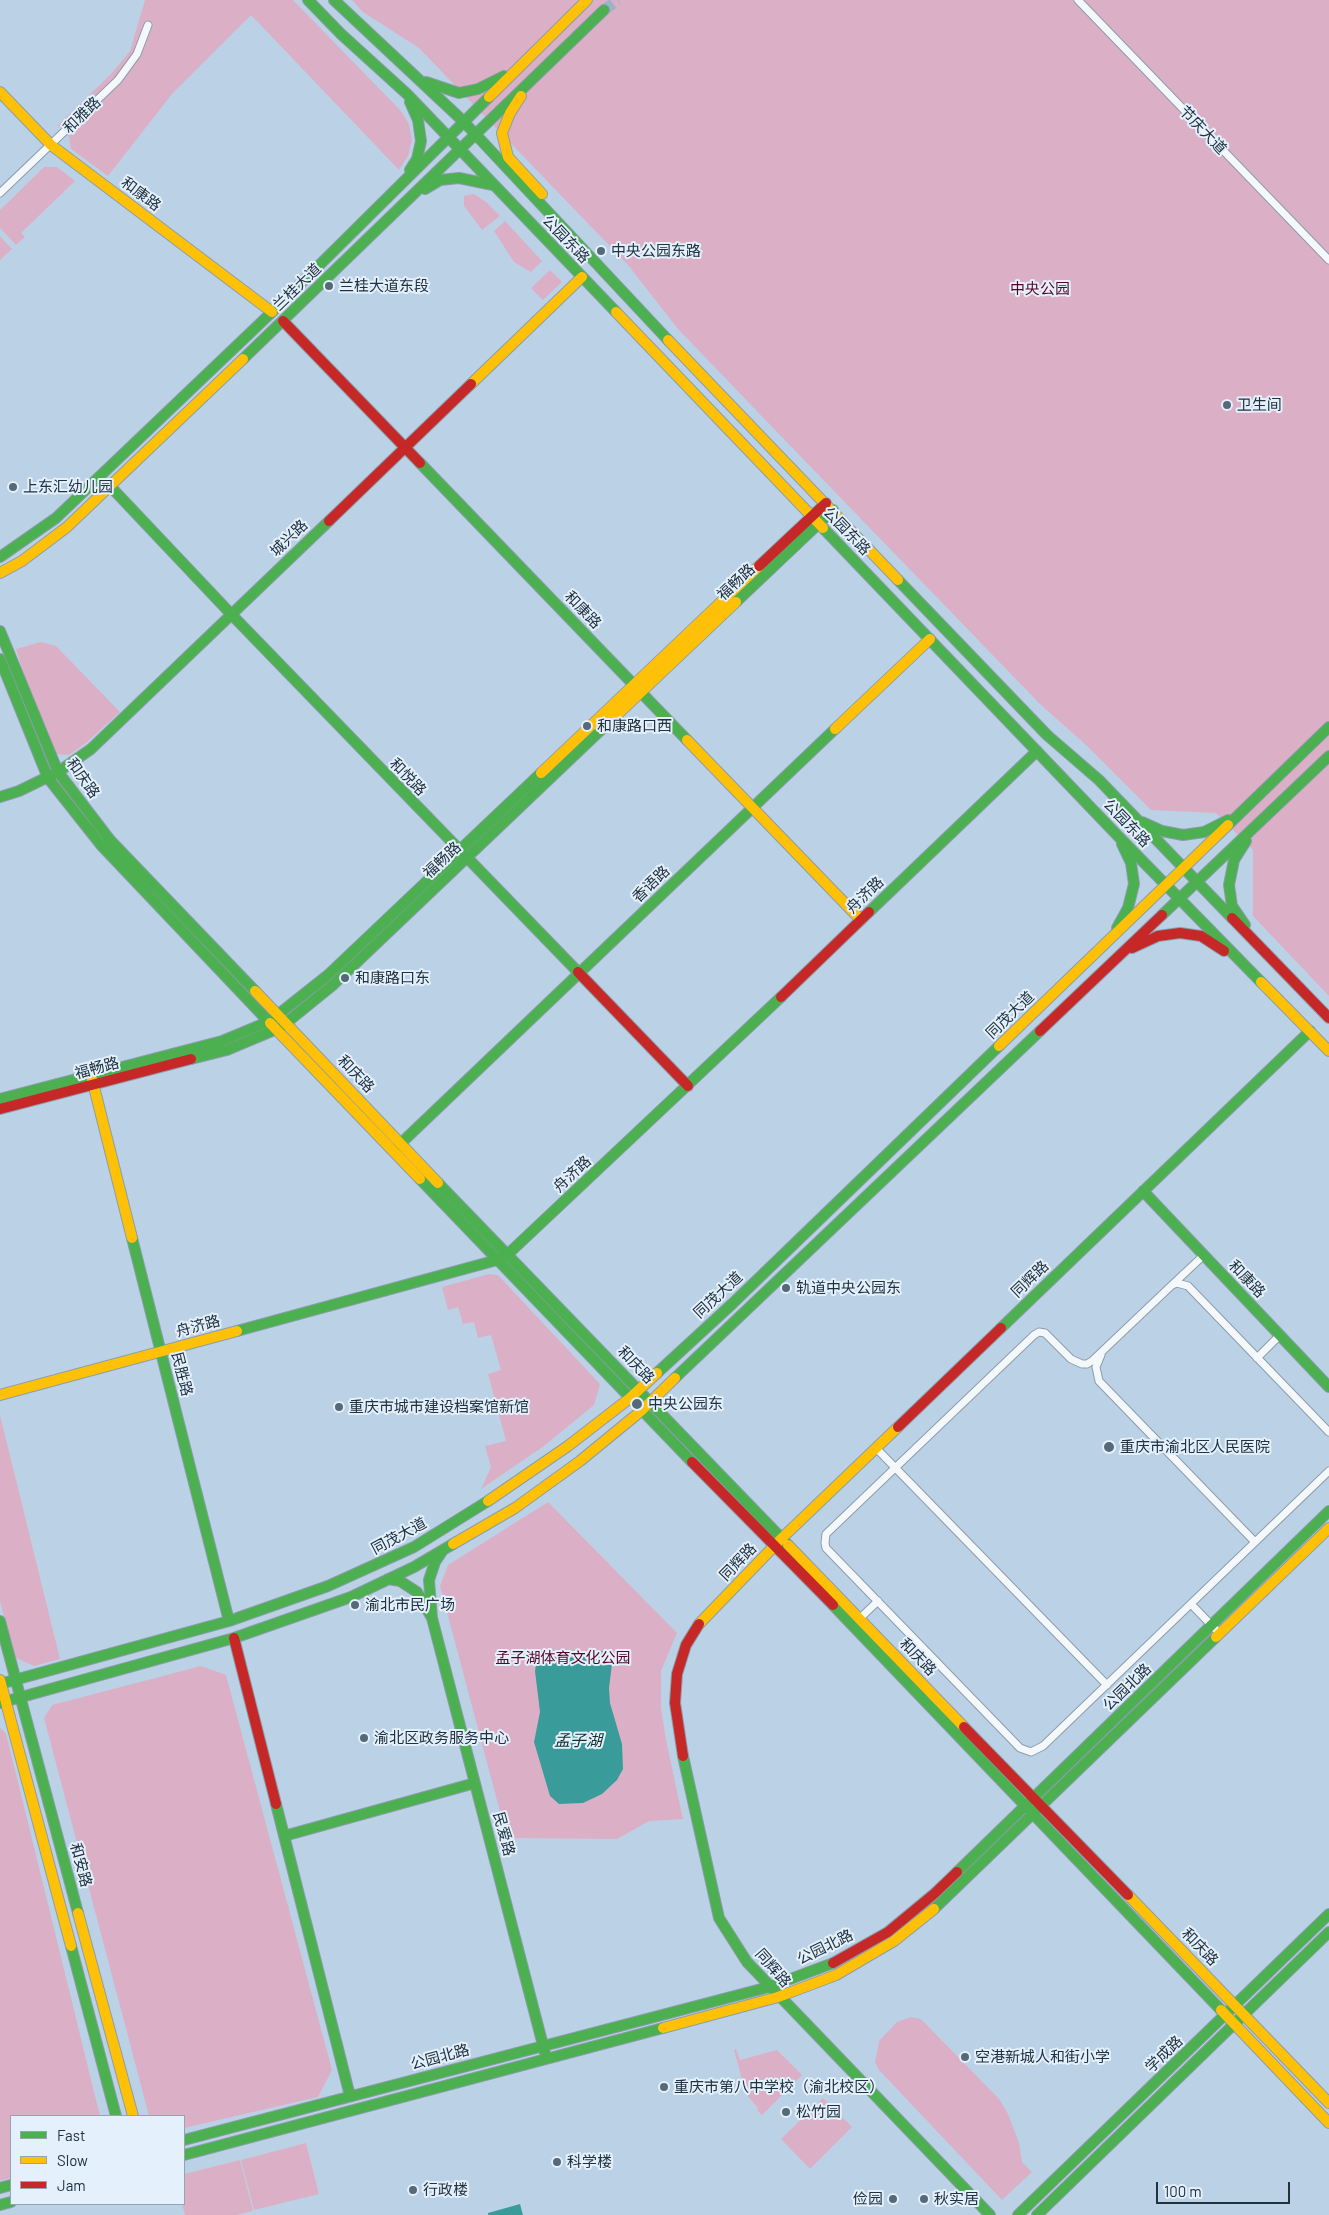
<!DOCTYPE html>
<meta charset="utf-8">
<style>
body{margin:0}
#map{position:relative;width:1329px;height:2215px;overflow:hidden;background:#bbd2e6;font-family:Barlow,sans-serif}
canvas{display:block}
.legend{position:absolute;left:10px;top:2115px;width:175px;height:90px;box-sizing:border-box;background:#e4f0fc;border:1px solid #96a4b0;margin:0;padding:6px 9px;list-style:none;font-size:15px;color:#20313f}
.legend li{display:flex;align-items:center;gap:10px;height:25px}
.legend b{width:25px;border:1px solid #96a4b0}
.scale{position:absolute;left:1156px;top:2182px;width:134px;height:22px;box-sizing:border-box;border:2px solid #20313f;border-top:0;padding-left:6px;font-size:15px;line-height:18px;white-space:nowrap;color:#20313f;-webkit-text-stroke:4px #e4f0fc;paint-order:stroke}
</style>
<div id="map">
<canvas width="1329" height="2215"></canvas>
<ul class="legend">
<li><b style="height:6px;background:#4caf50"></b>Fast</li>
<li><b style="height:6px;background:#ffc107"></b>Slow</li>
<li><b style="height:6px;background:#c62828"></b>Jam</li>
</ul>
<div class="scale">100 m</div>
</div>
<script>
const context = document.querySelector('canvas').getContext('2d');
context.lineJoin = 'round';
function fillPath(path, color) { context.fillStyle = color; context.fill(path, 'evenodd'); }
const poly = rows => new Path2D(rows.map(r => 'M' + r).join(''));
function stroke(path, color, width, dash) { context.strokeStyle = color; context.lineWidth = width; context.lineCap = dash ? 'butt' : 'round'; context.setLineDash(dash || []); context.stroke(path); }
function drawText(font, color, halo, rows, align = 'center') {
  context.font = font + ' Barlow,"Noto Sans SC",sans-serif'; context.lineWidth = 4; context.setLineDash([]); context.textBaseline = 'middle'; context.strokeStyle = halo; context.fillStyle = color; for (const [text, x, y, turn = 0] of rows) {
    context.save(); context.translate(x, y); context.rotate((+turn || 0) * Math.PI / 180); context.textAlign = isNaN(turn) ? turn : align; if (halo) context.strokeText(text, 0, 0); context.fillText(text, 0, 0); context.restore();
  }
}
fillPath(poly([
 [145,0,293,0,401,111,409,124,412,140,408,156,399,170,251,15,172,94,108,176,71,149,69,137,58,125,111,74,130,51],
 [352,0,1329,0,1329,996,1253,916,1253,850,1216,813,1151,810,1087,746,1040,704,776,431,678,329,628,265,419,48,363,12],
 [44,167,57,167,75,181,21,233,25,237,16,245,0,228,0,210],
 [474,194,486,202,500,216,482,230,464,206,464,196],
 [505,221,542,261,531,272,514,262,494,231],
 [0,236,12,249,0,260],
 [550,270,562,282,543,300,531,288],
 [41,642,56,646,120,712,86,743,69,755,56,754,27,685,16,649],
 [489,1274,498,1275,600,1384,594,1405,544,1446,481,1489,491,1467,485,1446,506,1441,488,1374,501,1370,491,1335,478,1338,474,1322,463,1324,458,1307,448,1310,442,1287],
 [0,1415,60,1659,34,1666,14,1657,0,1601],
 [548,1502,677,1633,661,1671,661,1708,666,1740,683,1819,649,1821,617,1839,507,1838,440,1586,448,1565],
 [201,1666,226,1675,332,2070,318,2097,184,2128,184,2116,149,2116,44,1718,52,1705],
 [0,1728,6,1733,100,2116,11,2116,11,2178,0,2181],
 [911,2017,921,2019,1000,2100,1008,2114,1019,2143,1022,2162,1032,2172,1002,2200,879,2070,875,2062,879,2041,897,2022],
 [736,2049,740,2060,777,2050,802,2075,762,2115,757,2110,758,2108,746,2094,734,2050],
 [823,2098,852,2127,810,2169,781,2139],
 [306,2143,319,2194,254,2210,241,2160],
 [240,2160,253,2211,236,2215,185,2215,182,2204,184,2204,184,2174]
]), '#dbb0c6');
fillPath(poly([
 [595,1651,602,1651,610,1656,612,1664,609,1688,610,1703,622,1744,623,1769,617,1780,602,1794,583,1803,559,1804,550,1796,534,1742,540,1712,535,1671,536,1665,544,1656,551,1655,557,1658,582,1657],
 [520,2204,523,2215,488,2215,488,2213]
]), '#3a9c9a');
stroke(poly([
 [604,10,618,0]
]), '#9cb2c5', 11, [11, 5.5]);
const street = poly([
 [1078,0,1329,260],
 [0,193,118,80,137,54,148,25],
 [1172,1285,1204,1255],
 [1101,1355,1096,1367,1099,1381,1255,1542],
 [1257,1358,1280,1335],
 [1329,1432,1188,1286,1177,1283,1172,1285,1092,1361,1087,1364,1082,1364,1071,1359,1045,1333,1039,1332,1034,1335,826,1534,825,1543,826,1548,1020,1748,1031,1752,1043,1746,1329,1471],
 [876,1448,1107,1685],
 [1191,1604,1220,1634],
 [856,1622,878,1601]
]);
const fast = poly([
 [308,0,341,34,407,94,616,312],
 [334,0,463,121,668,340],
 [426,82,459,93,478,89,504,76],
 [410,102,418,120,421,141,417,159,410,170],
 [425,189,440,180,459,178,493,185],
 [243,359,604,10],
 [420,463,687,740],
 [110,486,231,614,578,972],
 [823,528,1118,836,1261,982],
 [0,557,56,518,272,312,489,97],
 [898,580,1047,735,1099,780,1232,918],
 [736,602,833,510],
 [0,631,58,772,110,840,255,991],
 [0,659,48,778,101,845,270,1023],
 [0,797,19,791,58,772,91,749,329,521],
 [1142,822,1162,831,1183,835,1204,832,1228,820],
 [1228,825,1329,727],
 [869,912,1037,751],
 [1162,915,1329,756],
 [1245,925,1232,906,1229,885,1234,860,1246,841],
 [1117,928,1128,908,1134,884,1131,863,1122,844],
 [191,1059,227,1050,277,1029,286,1023,334,984,602,729],
 [0,1099,222,1041,270,1021,328,975,541,773],
 [397,1147,835,729],
 [420,1179,692,1462],
 [438,1183,788,1545],
 [1143,1191,1329,1387],
 [132,1238,229,1621],
 [1001,1328,1310,1031],
 [237,1331,497,1260,507,1255,781,997],
 [657,1373,732,1304,999,1046],
 [675,1378,1040,1031],
 [388,1579,400,1581,417,1592,432,1618,429,1580,435,1562,443,1550],
 [833,1605,1221,2010],
 [432,1618,545,2053],
 [0,1621,78,1913],
 [0,1684,229,1621,328,1586,414,1547,488,1501],
 [0,1703,234,1638,351,1597,414,1567,453,1544],
 [683,1756,719,1918,747,1962,990,2215],
 [276,1804,350,2096],
 [284,1836,475,1783],
 [957,1872,1329,1511],
 [934,1909,1216,1637],
 [71,1946,116,2116],
 [184,2140,769,1987,833,1963],
 [184,2155,663,2028],
 [0,2188,11,2185],
 [0,2205,11,2202],
 [1018,2215,1329,1914],
 [1037,2215,1329,1932]
]);
const slow = poly([
 [0,92,51,145,272,312],
 [521,96,510,113,502,133,508,157,542,194],
 [489,97,587,0],
 [616,312,823,528],
 [668,340,898,580],
 [471,384,582,277],
 [0,573,22,561,67,527,243,359],
 [602,729,736,602],
 [835,729,930,639],
 [687,740,861,920],
 [541,773,759,566],
 [1261,982,1329,1051],
 [255,991,438,1183],
 [270,1023,420,1179],
 [999,1046,1228,825],
 [92,1079,132,1238],
 [0,1395,237,1331],
 [488,1501,568,1446,630,1398,657,1373],
 [453,1544,515,1508,580,1461,641,1411,675,1378],
 [788,1545,964,1727],
 [699,1624,782,1538,898,1427],
 [1216,1637,1329,1528],
 [0,1680,71,1946],
 [1128,1895,1329,2103],
 [78,1913,133,2116],
 [1221,2010,1329,2123],
 [663,2028,778,1997,836,1975,894,1941,934,1909]
]);
const jam = poly([
 [283,321,420,463],
 [329,521,471,384],
 [759,566,826,503],
 [1232,918,1329,1018],
 [1132,948,1158,936,1180,933,1201,936,1224,951],
 [578,972,688,1086],
 [781,997,869,912],
 [1040,1031,1162,915],
 [0,1109,191,1059],
 [898,1427,1001,1328],
 [692,1462,833,1605],
 [234,1638,276,1804],
 [964,1727,1128,1895],
 [683,1756,675,1703,677,1674,686,1645,699,1624],
 [833,1963,888,1932,934,1894,957,1872]
]);
stroke(street, '#8b9dac', 9);
stroke(fast, '#8b9dac', 12);
stroke(slow, '#8b9dac', 12);
stroke(jam, '#8b9dac', 12);
stroke(street, '#f5f8fb', 7);
stroke(fast, '#4caf50', 10);
stroke(slow, '#ffc107', 10);
stroke(jam, '#c62828', 10);
for (const [x, y, r, color] of [
 [601,251,5,"#566979"],
 [329,286,5,"#566979"],
 [1227,405,5,"#566979"],
 [13,487,5,"#566979"],
 [587,726,5,"#566979"],
 [345,978,5,"#566979"],
 [786,1288,5,"#566979"],
 [637,1404,6,"#566979"],
 [339,1407,5,"#566979"],
 [1109,1447,6,"#566979"],
 [355,1605,5,"#566979"],
 [364,1738,5,"#566979"],
 [965,2057,5,"#566979"],
 [664,2087,5,"#566979"],
 [786,2112,5,"#566979"],
 [557,2162,5,"#566979"],
 [413,2190,5,"#566979"],
 [893,2199,5,"#566979"],
 [924,2199,5,"#566979"]
]) { const dot = new Path2D(); dot.arc(x, y, r, 0, 2 * Math.PI); context.fillStyle = color; context.fill(dot); stroke(dot, '#e4f0fc', 2); }
drawText('15px', '#20313f', '#e4f0fc', [
 ["和雅路",82,115,-44],
 ["节庆大道",1203,130,46],
 ["和康路",141,194,37],
 ["公园东路",566,239,46],
 ["兰桂大道",297,287,-44],
 ["公园东路",847,531,46],
 ["城兴路",289,538,-44],
 ["福畅路",736,582,-43],
 ["和康路",583,610,46],
 ["和悦路",408,777,46],
 ["和庆路",83,778,55],
 ["公园东路",1127,823,46],
 ["福畅路",442,860,-43],
 ["香语路",651,884,-44],
 ["舟济路",865,895,-44],
 ["同茂大道",1010,1015,-44],
 ["福畅路",97,1068,-15],
 ["和庆路",356,1074,46],
 ["舟济路",572,1174,-43],
 ["同辉路",1030,1279,-44],
 ["和康路",1247,1279,46],
 ["同茂大道",718,1295,-43],
 ["舟济路",198,1326,-15],
 ["和庆路",636,1365,46],
 ["民胜路",182,1374,76],
 ["同茂大道",399,1536,-28],
 ["同辉路",738,1562,-46],
 ["和庆路",918,1657,46],
 ["公园北路",1127,1687,-44],
 ["民爱路",504,1834,75],
 ["和安路",81,1865,75],
 ["公园北路",825,1947,-26],
 ["和庆路",1200,1947,46],
 ["同辉路",773,1968,49],
 ["学成路",1164,2054,-44],
 ["公园北路",440,2057,-15]
]);
drawText('15px', '#20313f', '#e4f0fc', [
 ["中央公园东路",611,251],
 ["兰桂大道东段",339,286],
 ["卫生间",1237,405],
 ["上东汇幼儿园",23,487],
 ["和康路口西",597,726],
 ["和康路口东",355,978],
 ["轨道中央公园东",796,1288],
 ["中央公园东",648,1404],
 ["重庆市城市建设档案馆新馆",349,1407],
 ["重庆市渝北区人民医院",1120,1447],
 ["渝北市民广场",365,1605],
 ["渝北区政务服务中心",374,1738],
 ["空港新城人和街小学",975,2057],
 ["重庆市第八中学校（渝北校区）",674,2087],
 ["松竹园",796,2112],
 ["科学楼",567,2162],
 ["行政楼",423,2190],
 ["俭园",883,2199,"right"],
 ["秋实居",934,2199]
], 'left');
drawText('15px', '#580426', '#e4f0fc', [
 ["中央公园",1040,289],
 ["孟子湖体育文化公园",563,1658]
]);
drawText('italic 16px', '#10302c', '#e4f0fc', [
 ["孟子湖",578,1741]
]);
</script>
